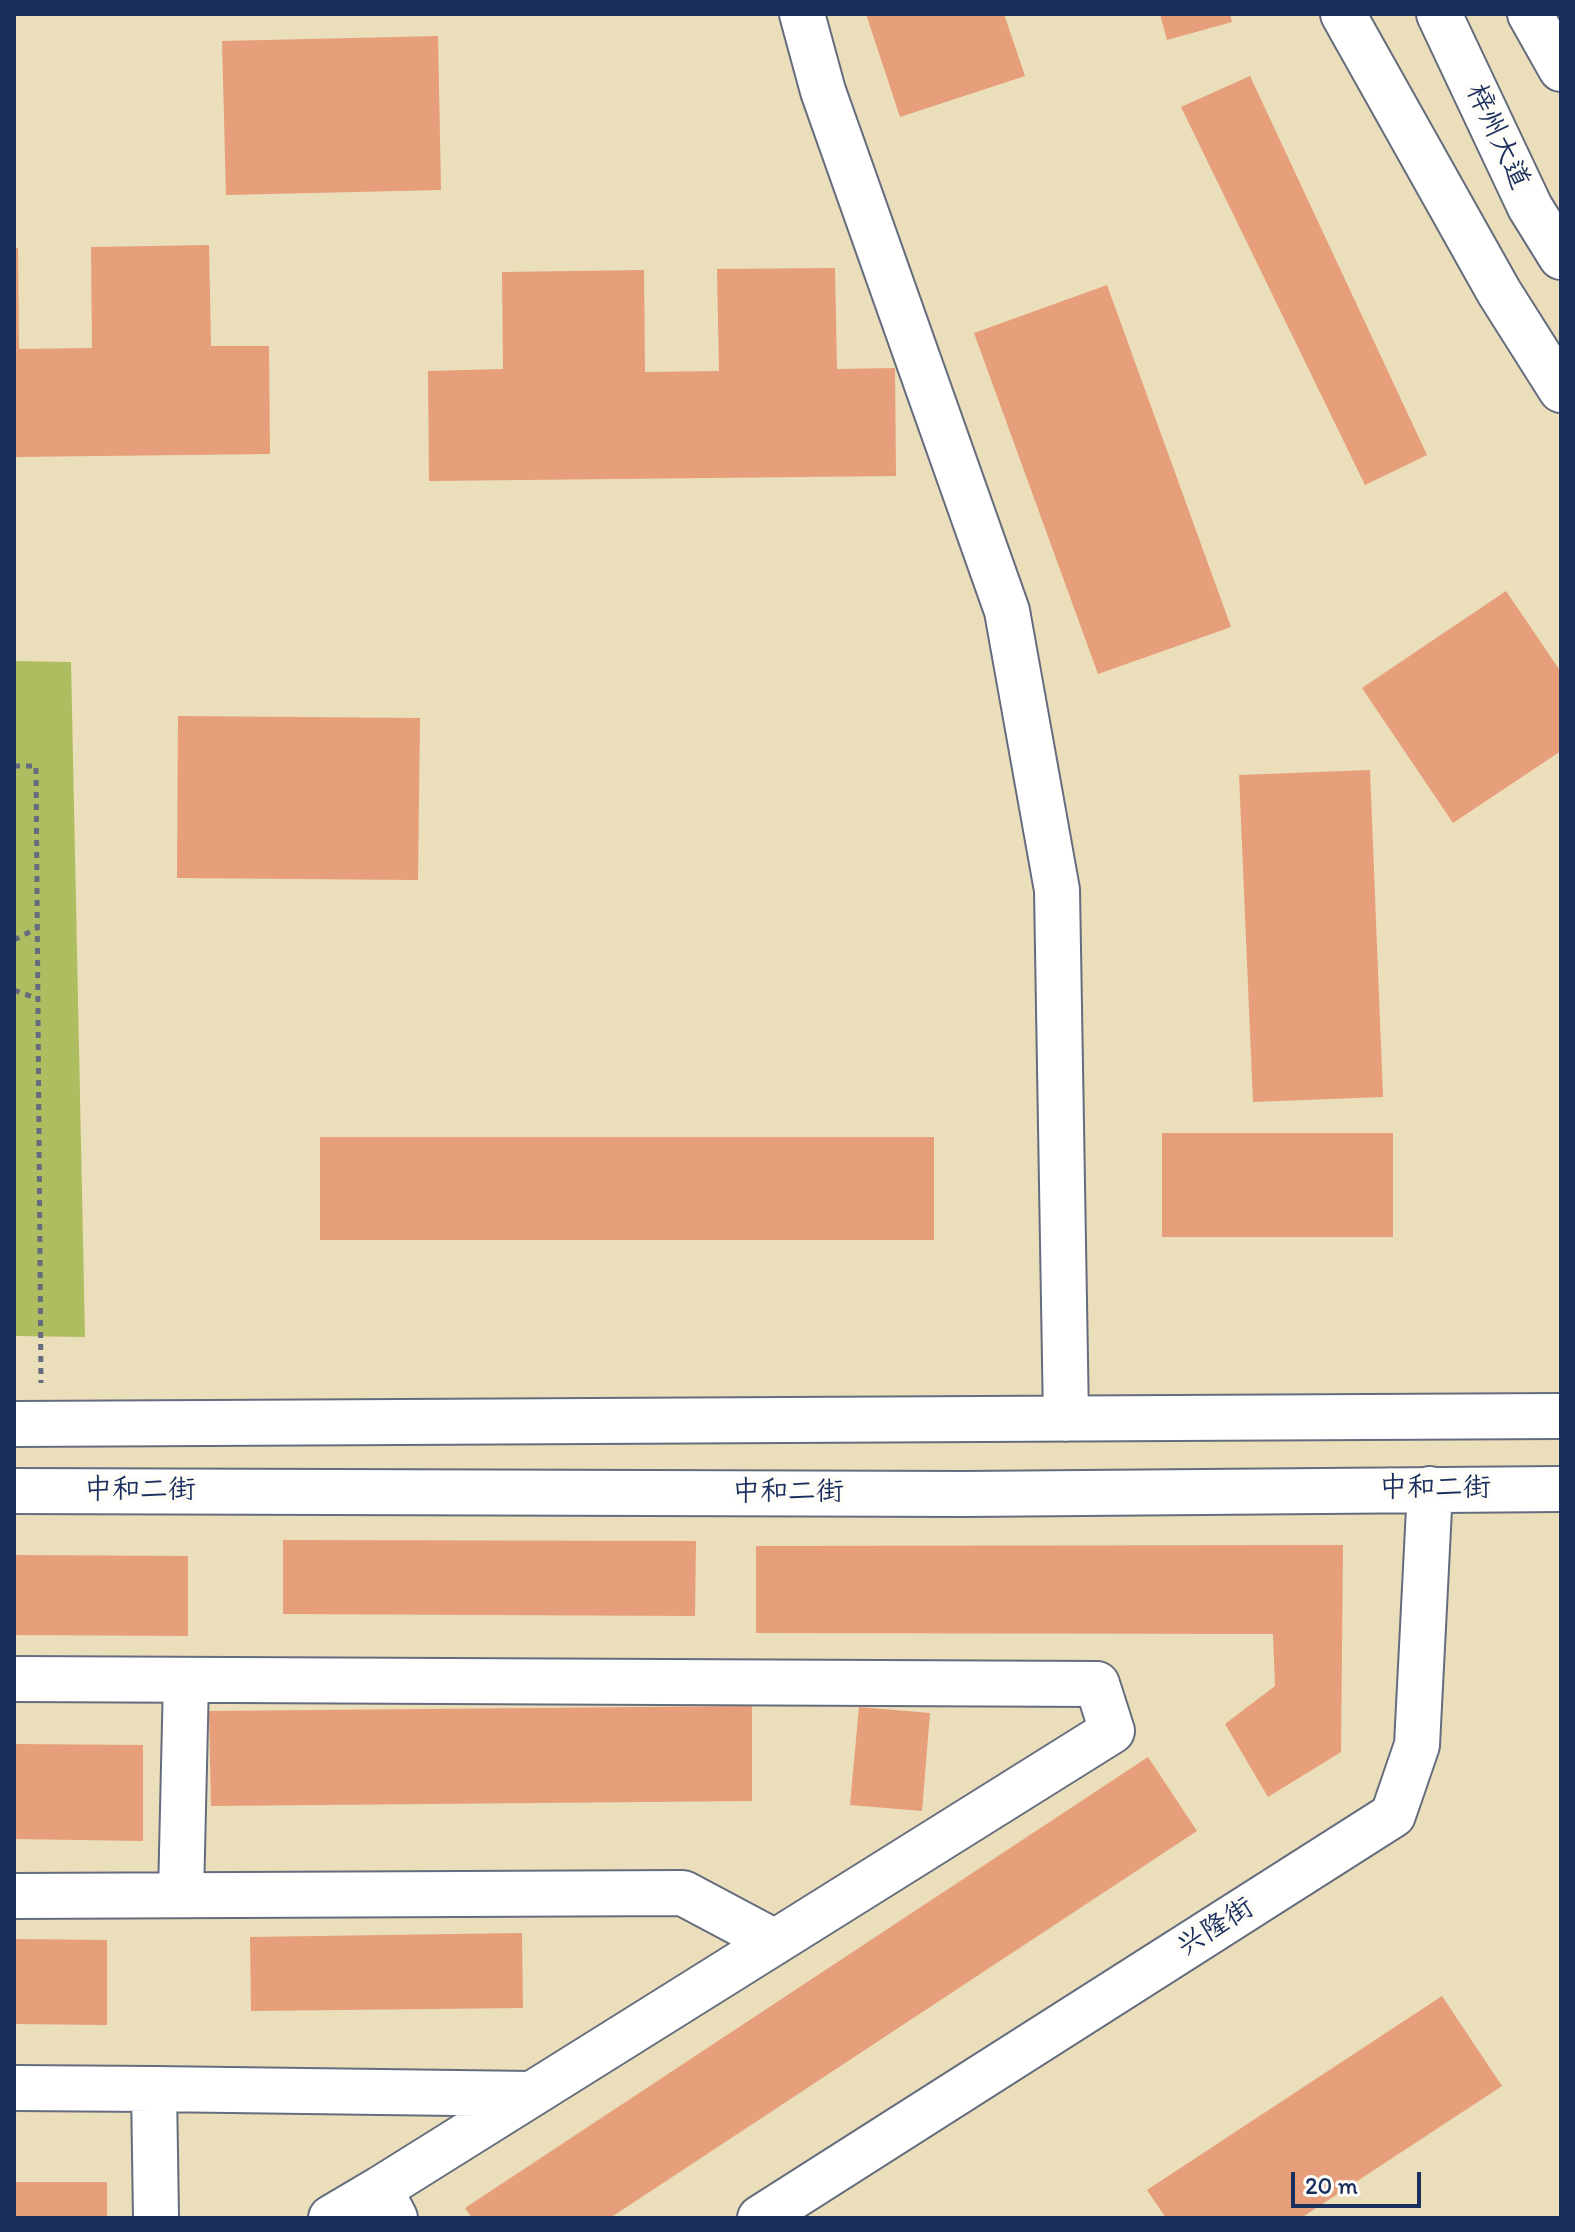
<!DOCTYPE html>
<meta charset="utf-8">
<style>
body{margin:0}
#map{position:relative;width:1575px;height:2232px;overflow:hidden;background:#ebdeba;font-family:Itim,sans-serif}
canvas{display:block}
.frame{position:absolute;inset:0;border:16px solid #1b2f5e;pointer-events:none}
.scale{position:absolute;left:1291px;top:2172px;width:130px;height:36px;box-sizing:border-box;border:4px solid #1b2f5e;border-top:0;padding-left:10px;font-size:24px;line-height:28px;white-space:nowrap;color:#1b2f5e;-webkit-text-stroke:6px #fdfcf7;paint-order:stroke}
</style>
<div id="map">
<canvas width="1575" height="2232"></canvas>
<div class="frame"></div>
<div class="scale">20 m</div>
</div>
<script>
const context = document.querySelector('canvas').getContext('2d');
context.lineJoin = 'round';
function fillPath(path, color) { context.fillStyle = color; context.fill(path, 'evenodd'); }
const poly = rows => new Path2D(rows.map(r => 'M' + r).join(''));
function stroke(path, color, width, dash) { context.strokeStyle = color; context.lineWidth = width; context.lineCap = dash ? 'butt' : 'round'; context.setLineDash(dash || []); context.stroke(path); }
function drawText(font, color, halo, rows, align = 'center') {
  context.font = font + ' Itim,"LXGW WenKai TC",sans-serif'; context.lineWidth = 8; context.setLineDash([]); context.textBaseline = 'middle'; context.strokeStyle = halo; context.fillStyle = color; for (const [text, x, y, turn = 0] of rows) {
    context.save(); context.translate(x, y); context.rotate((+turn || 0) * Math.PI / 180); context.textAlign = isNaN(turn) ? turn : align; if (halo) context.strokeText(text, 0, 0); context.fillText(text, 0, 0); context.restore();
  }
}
fillPath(poly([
 [14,661,71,662,85,1337,14,1336]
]), '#aebd60');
fillPath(poly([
 [866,14,1004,14,1025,76,900,117],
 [1160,14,1230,14,1232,22,1167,40],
 [438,36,441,190,226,195,222,41],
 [1250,76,1427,455,1365,485,1181,107],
 [209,245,211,346,269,346,270,454,14,457,14,248,18,248,19,349,92,348,91,247],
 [835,268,837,369,895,368,896,476,429,481,428,371,503,369,502,272,644,270,645,372,719,371,717,269],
 [1107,285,1231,627,1098,674,974,333],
 [1506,591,1561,672,1561,751,1453,823,1362,688],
 [178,716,420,718,418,880,177,878],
 [1370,770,1383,1097,1253,1102,1239,775],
 [1162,1133,1393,1133,1393,1237,1162,1237],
 [320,1137,934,1137,934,1240,320,1240],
 [283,1540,696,1541,695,1616,283,1614],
 [1343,1545,1341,1752,1268,1797,1225,1724,1275,1686,1273,1634,756,1633,756,1546],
 [14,1555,188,1556,188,1636,14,1635],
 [752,1706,752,1801,211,1806,209,1711],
 [859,1707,930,1713,922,1811,850,1805],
 [14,1744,143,1745,143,1841,14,1839],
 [1148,1757,1197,1831,610,2218,472,2218,465,2208],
 [522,1933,523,2008,251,2011,250,1937],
 [14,1939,107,1940,107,2025,14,2024],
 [1442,1996,1502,2086,1301,2218,1166,2218,1147,2190],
 [14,2182,107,2182,107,2218,14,2218]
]), '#e69e7b');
const minor = poly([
 [802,14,823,91,1007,611,1057,890,1066,1419],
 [14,1424,1561,1416],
 [14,1491,964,1494,1561,1489],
 [14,1679,1097,1684,1112,1731,380,2189,395,2218],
 [181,1895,186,1680],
 [14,1896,683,1893,775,1942],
 [14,2088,154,2089],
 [156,2218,154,2089,532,2094],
 [331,2218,380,2189],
 [760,2218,1393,1815,1417,1745,1430,1489]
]);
const major = poly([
 [1343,14,1499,292,1561,390]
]);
const highway = poly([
 [1439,14,1530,207,1561,257],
 [1530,14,1561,69]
]);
stroke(minor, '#646c7e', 48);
stroke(major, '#646c7e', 48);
stroke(highway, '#646c7e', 48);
stroke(poly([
 [14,766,36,766,41,1383],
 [14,940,37,928],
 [14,990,38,999]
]), '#646c7e', 5, [6, 6]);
stroke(minor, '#fff', 44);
stroke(major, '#fff', 44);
stroke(highway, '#fff', 44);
drawText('28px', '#1b2f5e', '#fdfcf7', [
 ["梓州大道",1497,137,65],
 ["中和二街",1435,1489],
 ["中和二街",140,1491],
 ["中和二街",788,1493],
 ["兴隆街",1216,1928,-32]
]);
</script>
